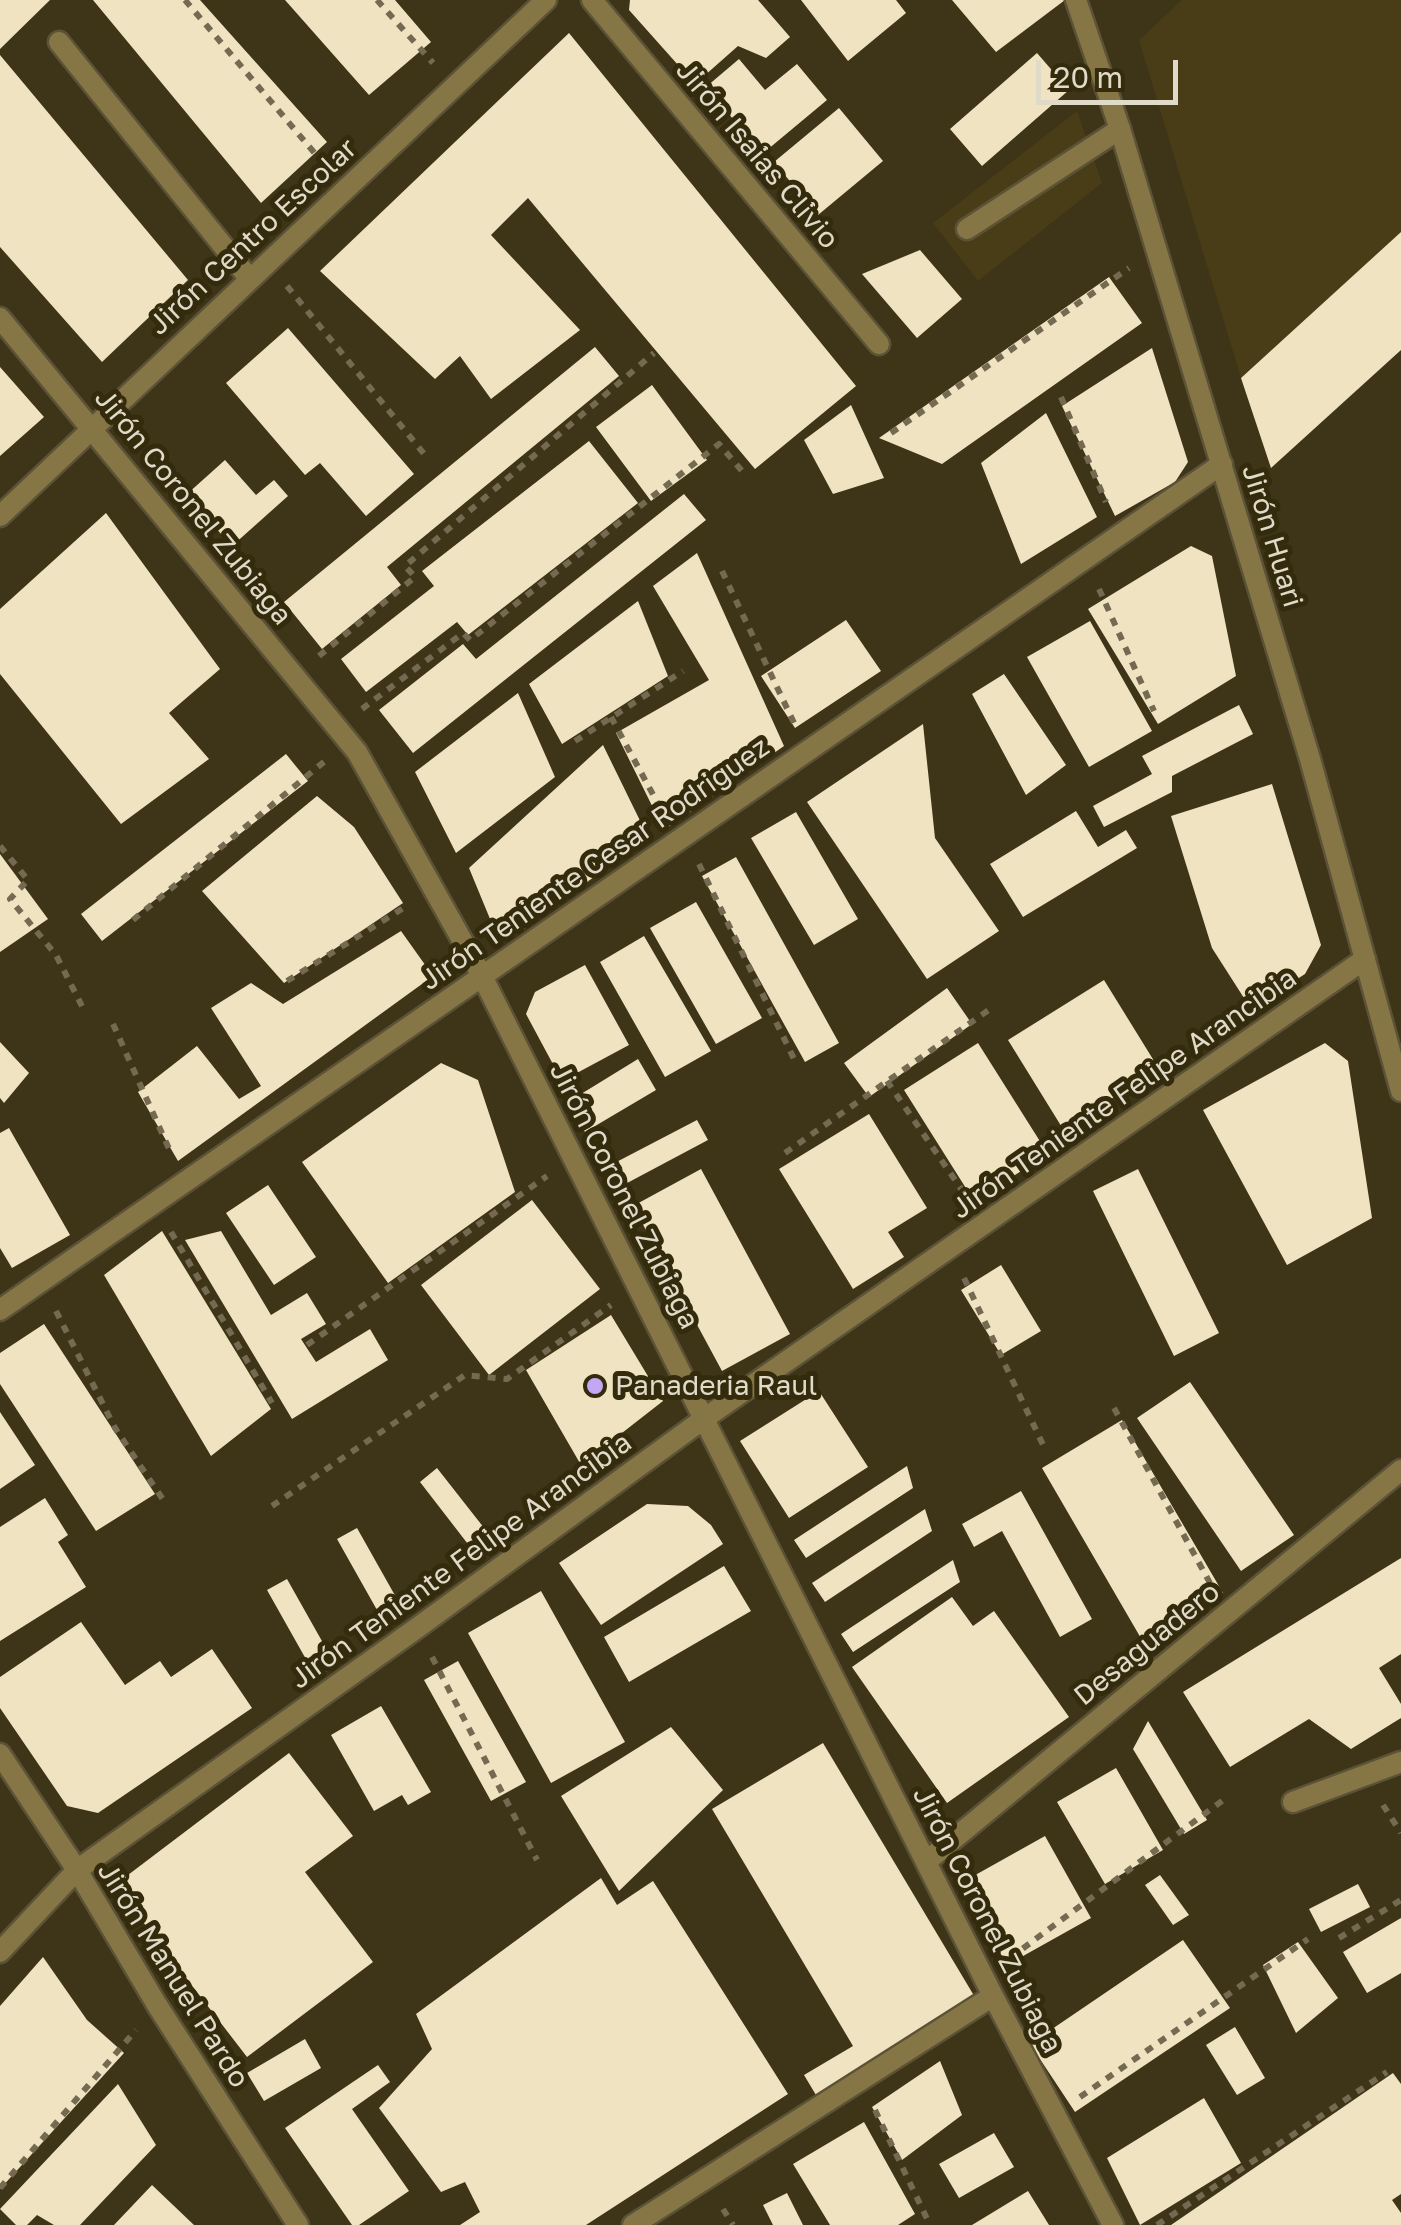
<!DOCTYPE html>
<meta charset="utf-8">
<style>
body{margin:0}
#map{position:relative;width:1401px;height:2225px;overflow:hidden;background:#3e3417;font-family:"Golos Text",sans-serif}
canvas{display:block}
.scale{position:absolute;left:1036px;top:60px;width:142px;height:45px;box-sizing:border-box;border:5px solid #e0dac9;border-top:0;padding-left:12px;font-size:30px;line-height:35px;white-space:nowrap;color:#e0dac9;-webkit-text-stroke:8px #342a0c;paint-order:stroke}
</style>
<div id="map">
<canvas width="1401" height="2225"></canvas>
<div class="scale">20 m</div>
</div>
<script>
const context = document.querySelector('canvas').getContext('2d');
context.lineJoin = 'round';
function fillPath(path, color) { context.fillStyle = color; context.fill(path, 'evenodd'); }
const poly = rows => new Path2D(rows.map(r => 'M' + r).join(''));
function stroke(path, color, width, dash) { context.strokeStyle = color; context.lineWidth = width; context.lineCap = dash ? 'butt' : 'round'; context.setLineDash(dash || []); context.stroke(path); }
function drawText(font, color, halo, rows, align = 'center') {
  context.font = font + ' "Golos Text",sans-serif'; context.lineWidth = 10; context.setLineDash([]); context.textBaseline = 'middle'; context.strokeStyle = halo; context.fillStyle = color; for (const [text, x, y, turn = 0] of rows) {
    context.save(); context.translate(x, y); context.rotate((+turn || 0) * Math.PI / 180); context.textAlign = isNaN(turn) ? turn : align; if (halo) context.strokeText(text, 0, 0); context.fillText(text, 0, 0); context.restore();
  }
}
fillPath(poly([
 [1182,0,1401,0,1401,232,1241,378,1139,40],
 [1077,111,1102,183,978,281,933,223]
]), '#493d17');
fillPath(poly([
 [0,0,50,0,0,49],
 [93,0,200,0,327,142,261,203],
 [285,0,395,0,431,42,369,95],
 [630,0,758,0,790,37,766,58,738,46,695,84,629,10],
 [801,0,896,0,906,13,848,61],
 [952,0,1065,0,996,52],
 [569,33,856,386,755,469,528,198,491,235,580,330,491,399,460,356,435,379,320,271],
 [1037,53,1069,90,982,166,950,129],
 [0,55,188,280,102,362,0,247],
 [739,59,765,90,797,64,827,100,755,160,736,138,744,132,706,87],
 [839,108,883,161,818,215,774,162],
 [1401,232,1401,350,1271,468,1241,378],
 [920,250,962,299,917,338,862,274],
 [1109,277,1142,323,942,464,879,438],
 [288,328,414,474,366,516,320,463,305,475,226,383],
 [595,347,619,376,387,567,401,585,322,649,284,602],
 [1152,348,1188,462,1175,482,1115,516,1062,406],
 [0,367,44,417,0,456],
 [652,385,707,460,651,501,596,427],
 [851,405,884,478,833,494,804,440],
 [1046,413,1097,517,1021,564,981,463],
 [589,441,638,503,468,635,457,622,366,692,341,659,434,586,422,571],
 [225,460,256,495,274,480,288,496,232,546,186,495],
 [684,494,706,520,413,753,379,710,463,644,476,659],
 [106,513,220,669,169,713,209,759,121,824,0,674,0,609],
 [1191,546,1212,556,1236,676,1158,724,1088,609],
 [697,553,784,746,664,830,616,733,709,680,653,586],
 [638,601,668,676,562,744,529,684],
 [846,620,881,671,795,728,761,676],
 [1090,621,1152,731,1089,767,1027,657],
 [1004,674,1066,765,1026,795,972,694],
 [518,693,555,777,456,853,415,772],
 [1239,705,1253,734,1172,776,1172,792,1104,827,1093,806,1152,774,1142,756],
 [923,724,935,838,999,931,927,979,807,802],
 [603,745,648,837,510,939,495,931,469,868],
 [286,754,308,781,102,941,81,914],
 [1272,784,1321,945,1305,974,1251,1009,1212,948,1171,816],
 [317,796,354,827,403,903,284,983,202,891],
 [1076,811,1098,847,1126,830,1137,848,1023,917,990,864],
 [796,812,858,919,814,945,751,838],
 [0,854,48,919,0,952],
 [736,857,839,1043,805,1062,702,876],
 [696,902,762,1018,716,1044,650,928],
 [401,931,433,976,178,1161,138,1092,197,1046,239,1099,261,1086,211,1008,251,983,283,1004],
 [644,936,711,1051,665,1077,600,962],
 [585,965,629,1045,562,1081,526,1014,535,992],
 [1104,980,1159,1069,1063,1129,1008,1040],
 [947,988,972,1024,869,1097,844,1063],
 [0,1042,29,1073,4,1103,0,1098],
 [978,1043,1048,1154,974,1201,904,1090],
 [1325,1043,1348,1061,1372,1218,1287,1265,1203,1110],
 [638,1059,656,1090,585,1132,568,1102],
 [441,1063,478,1080,515,1192,388,1283,302,1162],
 [869,1114,927,1208,888,1232,904,1257,853,1289,779,1169],
 [697,1120,708,1140,614,1190,603,1169],
 [9,1128,70,1235,12,1268,0,1248,0,1133],
 [701,1169,790,1334,722,1371,633,1206],
 [1138,1169,1219,1333,1174,1356,1093,1191],
 [268,1185,316,1257,274,1285,226,1213],
 [532,1200,600,1289,489,1375,421,1285],
 [162,1231,271,1409,211,1456,104,1275],
 [221,1231,271,1315,307,1293,326,1324,301,1339,316,1362,370,1329,388,1360,292,1419,185,1240],
 [1001,1265,1041,1331,1001,1355,961,1290],
 [611,1315,663,1401,581,1465,526,1370],
 [44,1324,155,1494,96,1531,0,1384,0,1353],
 [1190,1382,1294,1535,1241,1571,1137,1418],
 [819,1391,868,1467,789,1518,740,1441],
 [0,1412,35,1465,0,1489],
 [1122,1420,1223,1593,1142,1640,1042,1468],
 [907,1466,913,1488,806,1558,794,1540],
 [437,1468,499,1547,481,1561,420,1482],
 [1021,1491,1092,1619,1060,1637,1002,1531,974,1547,962,1524],
 [45,1498,68,1535,58,1542,86,1587,0,1641,0,1527],
 [647,1504,688,1506,711,1525,723,1544,601,1625,559,1563],
 [925,1509,932,1531,825,1602,812,1583],
 [357,1528,406,1615,386,1626,337,1539],
 [1401,1558,1401,1654,1379,1668,1401,1704,1401,1718,1351,1749,1309,1719,1230,1767,1183,1692],
 [953,1560,960,1582,853,1652,841,1634],
 [724,1566,751,1611,629,1682,604,1637],
 [287,1579,336,1666,316,1677,267,1590],
 [541,1591,625,1742,551,1783,468,1633],
 [952,1597,973,1626,994,1611,1069,1717,947,1803,852,1667],
 [81,1622,125,1685,160,1661,171,1677,212,1649,252,1708,98,1813,67,1806,0,1708,0,1677],
 [458,1661,526,1782,491,1801,424,1680],
 [381,1706,431,1792,408,1805,402,1795,374,1811,331,1735],
 [1148,1721,1207,1820,1184,1834,1133,1749],
 [671,1727,723,1790,619,1891,561,1796],
 [823,1743,976,1999,816,2095,804,2075,853,2046,712,1809],
 [289,1753,353,1836,305,1872,373,1962,247,2057,123,1896,124,1878],
 [1116,1768,1163,1850,1105,1884,1057,1802],
 [1045,1836,1091,1918,1007,1965,961,1883],
 [1160,1875,1189,1915,1173,1925,1145,1885],
 [601,1878,617,1905,653,1881,788,2094,586,2225,460,2225,480,2212,465,2182,441,2192,379,2108,432,2049,416,2014],
 [1358,1884,1370,1907,1321,1932,1309,1909],
 [1401,1918,1401,1973,1367,1993,1343,1952],
 [1183,1940,1230,2008,1075,2112,1030,2044],
 [1298,1942,1338,1998,1296,2033,1263,1965],
 [43,1957,87,2020,124,2053,0,2189,0,2006],
 [1235,2027,1265,2078,1237,2095,1206,2045],
 [305,2039,321,2068,264,2101,247,2073],
 [940,2061,962,2115,902,2160,872,2107],
 [378,2065,390,2082,352,2109,409,2191,359,2225,352,2225,285,2128],
 [1393,2073,1401,2084,1401,2194,1392,2200,1401,2213,1401,2225,1171,2225],
 [118,2084,156,2145,80,2225,54,2225,37,2215,27,2225,16,2225,0,2209],
 [1204,2098,1241,2163,1140,2225,1107,2158],
 [864,2122,915,2214,898,2225,830,2225,793,2164],
 [994,2133,1014,2167,959,2198,939,2164],
 [152,2185,194,2225,114,2225],
 [1028,2191,1049,2225,972,2225],
 [787,2193,803,2225,773,2225,763,2205]
]), '#efe3c1');
const service = poly([
 [59,42,249,278],
 [967,229,1120,129],
 [1293,1802,1401,1762]
]);
const minor = poly([
 [592,0,879,344],
 [0,318,357,752,482,976,993,1996,1113,2225],
 [0,1310,1222,464],
 [0,1754,77,1870,157,2005,298,2225],
 [927,1861,1401,1470],
 [0,1952,77,1870,417,1628,705,1418,1365,959],
 [633,2225,993,1996]
]);
const tertiary = poly([
 [1076,0,1120,129,1310,759,1401,1091],
 [0,516,546,0]
]);
stroke(service, '#5b5237', 25);
stroke(minor, '#5b5237', 25);
stroke(tertiary, '#5b5237', 25);
stroke(poly([
 [185,0,323,163],
 [377,0,433,63],
 [287,286,425,455],
 [1061,397,1106,502],
 [891,433,1129,268],
 [722,571,794,723],
 [1099,589,1154,711],
 [319,656,415,577,405,566,654,353],
 [362,709,463,633,470,640,719,444,742,471],
 [611,717,663,813],
 [575,741,683,671],
 [0,846,28,880,10,899,56,955,85,1012],
 [699,864,797,1065],
 [133,920,325,761],
 [287,981,405,907],
 [113,1024,170,1151],
 [887,1081,966,1196],
 [785,1153,993,1007],
 [171,1232,272,1403],
 [964,1278,1045,1449],
 [56,1311,115,1428,164,1501],
 [307,1345,547,1176],
 [1114,1408,1210,1583],
 [272,1506,465,1375,507,1379,611,1305],
 [432,1657,537,1860],
 [1383,1805,1401,1833],
 [1339,1938,1401,1900],
 [1010,1958,1226,1798],
 [1080,2097,1308,1939],
 [875,2110,930,2225],
 [0,2188,136,2030],
 [723,2209,733,2225],
 [1157,2225,1387,2072]
]), '#736a51', 6, [8, 8]);
stroke(service, '#867645', 20);
stroke(minor, '#867645', 20);
stroke(tertiary, '#867645', 20);
for (const [x, y, r, color] of [
 [595,1386,10,"#c3a7f2"]
]) { const dot = new Path2D(); dot.arc(x, y, r, 0, 2 * Math.PI); context.fillStyle = color; context.fill(dot); stroke(dot, '#342a0c', 4); }
drawText('28px', '#e0dac9', '#342a0c', [
 ["Jirón Isaias Clivio",757,155,50],
 ["Jirón Centro Escolar",253,237,-43],
 ["Jirón Coronel Zubiaga",193,507,51],
 ["Jirón Huari",1272,536,73],
 ["Jirón Teniente Cesar Rodriguez",595,864,-35],
 ["Jirón Teniente Felipe Arancibia",1124,1094,-35],
 ["Jirón Coronel Zubiaga",624,1196,63],
 ["Jirón Teniente Felipe Arancibia",461,1561,-36],
 ["Desaguadero",1147,1644,-39],
 ["Jirón Coronel Zubiaga",987,1920,63],
 ["Jirón Manuel Pardo",173,1975,58]
]);
drawText('28px', '#e0dac9', '#342a0c', [
 ["Panaderia Raul",615,1386]
], 'left');
</script>
